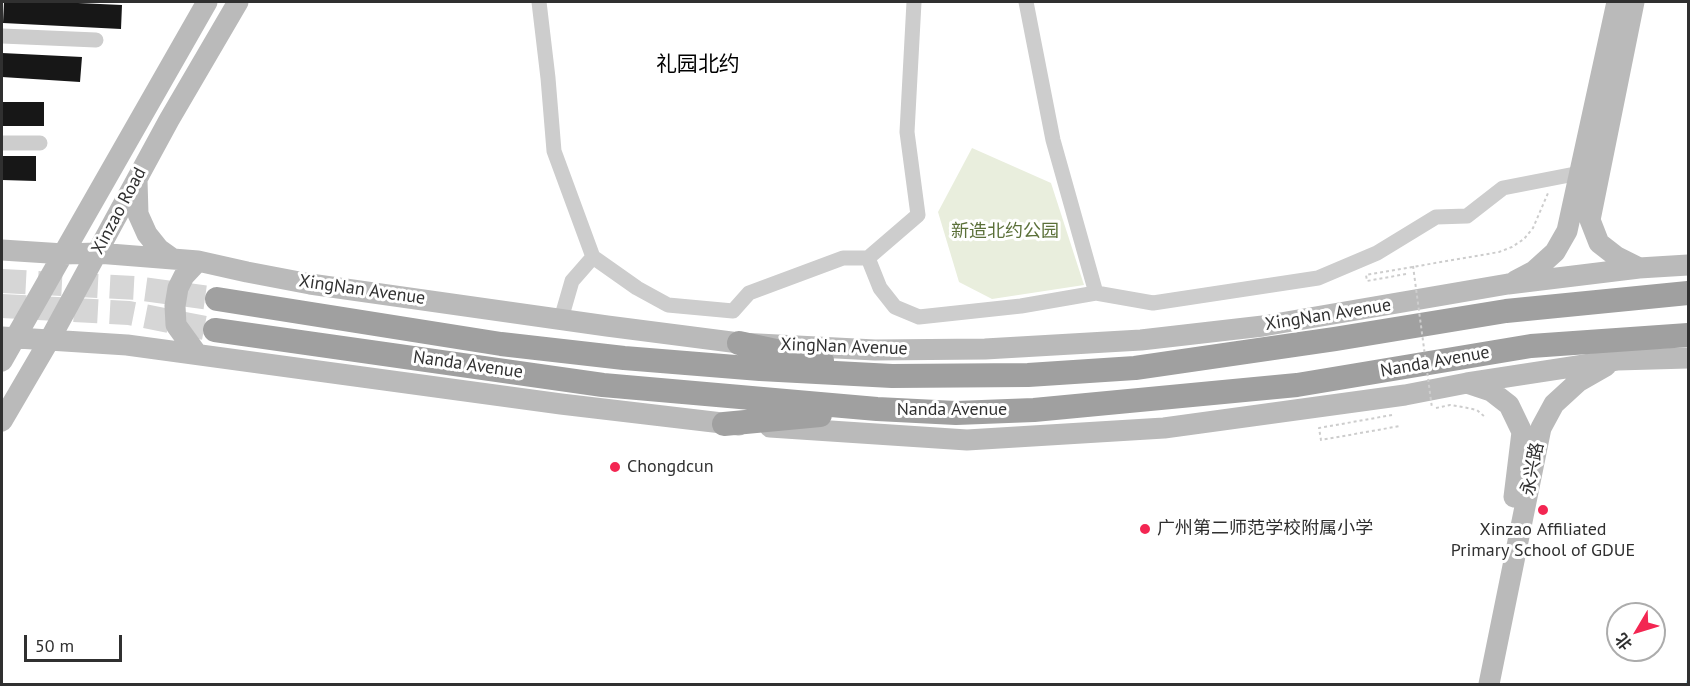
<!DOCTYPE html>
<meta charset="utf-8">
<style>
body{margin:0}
#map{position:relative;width:1690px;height:686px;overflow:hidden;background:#fff;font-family:"PT Sans","Noto Sans SC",sans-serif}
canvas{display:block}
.frame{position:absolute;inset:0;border:3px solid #303030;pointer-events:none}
.north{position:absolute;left:1606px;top:602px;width:60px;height:60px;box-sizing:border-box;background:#fff;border:2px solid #acacac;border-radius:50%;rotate:232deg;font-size:16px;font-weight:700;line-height:24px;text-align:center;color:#303030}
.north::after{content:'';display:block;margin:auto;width:21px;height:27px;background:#f32652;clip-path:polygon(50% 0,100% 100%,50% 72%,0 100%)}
.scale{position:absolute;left:24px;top:635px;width:98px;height:27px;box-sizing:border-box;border:3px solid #303030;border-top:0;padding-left:8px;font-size:18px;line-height:21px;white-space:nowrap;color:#303030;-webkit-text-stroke:4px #fff;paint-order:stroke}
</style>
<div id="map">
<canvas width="1690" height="686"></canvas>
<div class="frame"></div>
<div class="north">北</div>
<div class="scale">50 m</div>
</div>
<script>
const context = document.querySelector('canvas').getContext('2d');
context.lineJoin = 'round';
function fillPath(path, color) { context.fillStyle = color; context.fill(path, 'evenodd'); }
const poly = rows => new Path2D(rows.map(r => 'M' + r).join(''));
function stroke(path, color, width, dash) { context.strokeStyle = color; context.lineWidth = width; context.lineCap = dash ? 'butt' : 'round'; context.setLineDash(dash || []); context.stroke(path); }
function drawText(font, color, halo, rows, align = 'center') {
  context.font = font + ' "PT Sans","Noto Sans SC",sans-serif'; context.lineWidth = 6; context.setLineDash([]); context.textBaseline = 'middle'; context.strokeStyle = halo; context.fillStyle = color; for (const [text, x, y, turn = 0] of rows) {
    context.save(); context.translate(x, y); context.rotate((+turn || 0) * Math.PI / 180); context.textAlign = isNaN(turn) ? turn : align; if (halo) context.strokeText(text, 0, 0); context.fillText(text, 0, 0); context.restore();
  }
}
fillPath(poly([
 [972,148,1051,183,1084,285,992,299,959,282,938,212]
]), '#e9eedd');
stroke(poly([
 [1688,684,1688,682]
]), '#c8e5ef', 4);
fillPath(poly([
 [4,2,56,2,122,5,121,29,3,23],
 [2,53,82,57,80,82,2,77],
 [2,102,44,102,44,126,2,126],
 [2,156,36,156,36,181,2,180]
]), '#171717');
stroke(poly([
 [2,281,136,288,217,299],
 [2,306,129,313,215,330]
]), '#d6d6d6', 24, [24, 12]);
stroke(poly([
 [1406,274,1367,281,1366,275,1499,252,1512,247,1524,239,1533,228,1548,193],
 [1436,408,1450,405,1463,407,1477,410,1486,418],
 [1392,415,1319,428,1321,440,1400,426]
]), '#cdcdcd', 2, [3, 3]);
stroke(poly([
 [539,2,548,78,554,151,593,257,637,288,668,305,733,311,749,293,843,258,868,258,918,215,907,132,914,2],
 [1026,2,1053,140,1096,293],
 [2,36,96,40],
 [2,143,40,143],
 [868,258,880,288,895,307,919,317,1021,306,1096,293,1153,303,1318,278,1377,253,1436,217,1467,216,1503,188,1580,173,1586,174],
 [561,319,572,281,593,257]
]), '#cdcdcd', 15);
stroke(poly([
 [1634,2,1590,220,1599,243,1617,257,1639,268],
 [137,180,138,214,147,234,159,249,173,259],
 [2,250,64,254,97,253,198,261,247,272,310,284,607,326,739,343,875,350,985,349,1141,340,1263,326,1508,284,1639,268,1688,265],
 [1515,281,1534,271,1555,252,1567,231,1617,2],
 [2,337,127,345,561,404,739,425],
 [197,354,176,325,175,306,178,288,184,276,198,261],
 [2,361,207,2],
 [1467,383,1491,391,1509,405,1522,432,1514,497],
 [2,421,50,339,169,120,238,2],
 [770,427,967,440,1164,428,1405,395,1467,383,1617,360,1688,358],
 [1489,684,1541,428,1554,404,1578,382,1606,366]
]), '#bababa', 21);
stroke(poly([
 [217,299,501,344,624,358,760,369,892,376,1028,375,1135,368,1335,339,1506,311,1688,293],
 [215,330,603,385,877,409,956,413,1034,410,1297,385,1531,346,1688,335],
 [739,343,822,361],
 [724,424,820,415]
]), '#a0a0a0', 24);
stroke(poly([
 [1413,266,1432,408]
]), '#cdcdcd', 2, [3, 3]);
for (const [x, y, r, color] of [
 [615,467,6,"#f32652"],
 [1543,510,6,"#f32652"],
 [1145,529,6,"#f32652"]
]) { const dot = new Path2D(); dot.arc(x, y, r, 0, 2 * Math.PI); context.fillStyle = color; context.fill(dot); stroke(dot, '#fff', 2); }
drawText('18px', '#303030', '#fff', [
 ["Xinzao Road",119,211,-62],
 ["XingNan Avenue",362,290,8],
 ["XingNan Avenue",1328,315,-9],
 ["XingNan Avenue",844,347,2],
 ["Nanda Avenue",1435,362,-10],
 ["Nanda Avenue",468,365,8],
 ["Nanda Avenue",952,410],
 ["永兴路",1533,469,-79]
]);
drawText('18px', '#5b7039', '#fff', [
 ["新造北约公园",1005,232]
]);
drawText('18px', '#303030', '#fff', [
 ["Chongdcun",627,467],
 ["广州第二师范学校附属小学",1157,529],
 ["Xinzao Affiliated",1543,530,"center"],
 ["Primary School of GDUE",1543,551,"center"]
], 'left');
drawText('21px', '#000', '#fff', [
 ["礼园北约",698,65]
]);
</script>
